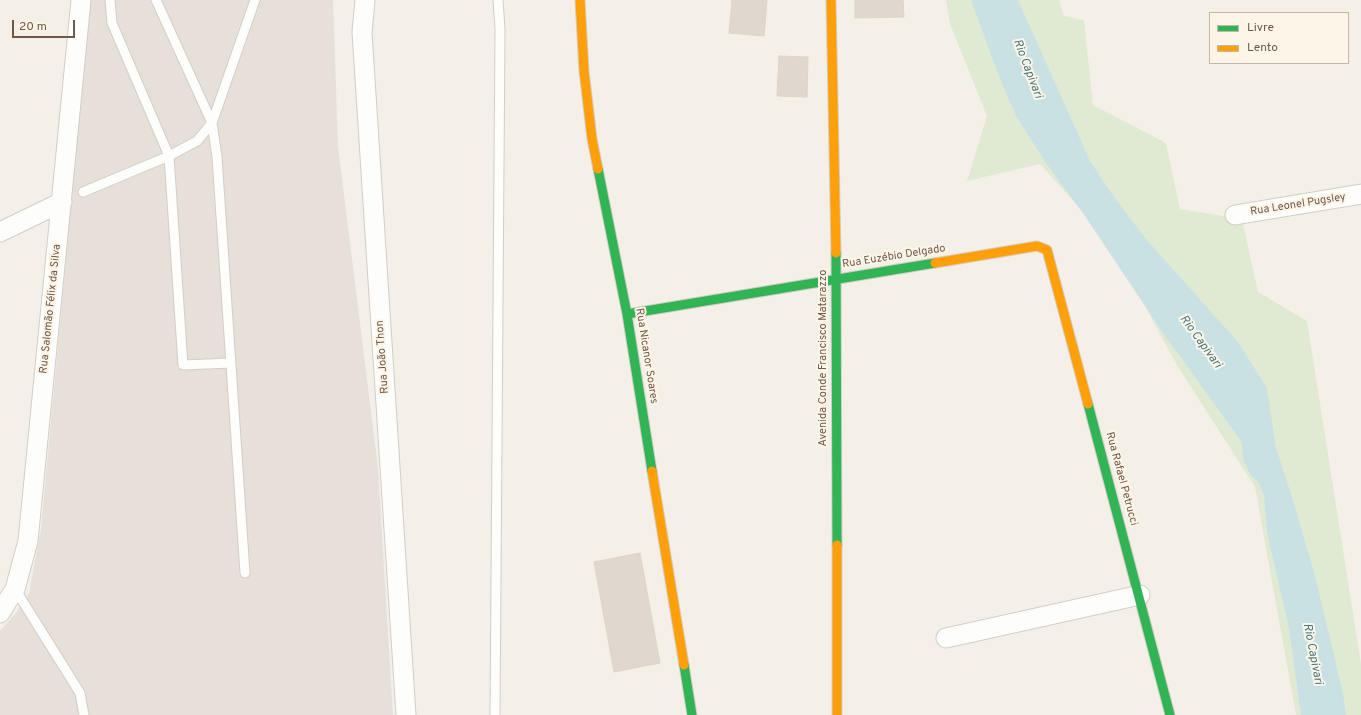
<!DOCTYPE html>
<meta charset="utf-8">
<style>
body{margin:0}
#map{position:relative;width:1361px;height:715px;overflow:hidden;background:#f4f0e8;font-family:Overpass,sans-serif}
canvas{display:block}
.legend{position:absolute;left:1209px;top:12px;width:140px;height:52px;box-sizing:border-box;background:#fdf5e7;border:1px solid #c4b7a8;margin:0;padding:5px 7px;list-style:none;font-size:12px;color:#6f594a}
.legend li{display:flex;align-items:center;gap:8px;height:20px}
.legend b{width:20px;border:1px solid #c4b7a8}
.scale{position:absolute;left:12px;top:20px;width:63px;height:18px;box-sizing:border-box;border:2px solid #6f594a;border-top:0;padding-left:5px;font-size:12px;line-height:14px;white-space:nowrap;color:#6f594a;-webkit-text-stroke:3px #fdf5e7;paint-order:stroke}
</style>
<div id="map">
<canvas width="1361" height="715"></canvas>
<ul class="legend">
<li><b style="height:5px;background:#30b455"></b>Livre</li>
<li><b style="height:5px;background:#ff9f0a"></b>Lento</li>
</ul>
<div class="scale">20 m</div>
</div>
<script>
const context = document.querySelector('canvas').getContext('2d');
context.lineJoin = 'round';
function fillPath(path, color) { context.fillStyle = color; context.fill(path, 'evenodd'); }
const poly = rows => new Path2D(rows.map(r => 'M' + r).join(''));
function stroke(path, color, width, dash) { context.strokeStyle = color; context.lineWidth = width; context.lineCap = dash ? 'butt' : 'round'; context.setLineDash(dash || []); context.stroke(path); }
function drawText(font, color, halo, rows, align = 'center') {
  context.font = font + ' Overpass,sans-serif'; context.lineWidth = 4; context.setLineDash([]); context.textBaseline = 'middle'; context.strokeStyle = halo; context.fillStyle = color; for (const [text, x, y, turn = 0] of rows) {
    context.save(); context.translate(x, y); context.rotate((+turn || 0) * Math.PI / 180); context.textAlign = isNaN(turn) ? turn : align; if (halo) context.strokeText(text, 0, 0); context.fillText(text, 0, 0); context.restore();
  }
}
fillPath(poly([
 [90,0,333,0,338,146,378,468,393,715,0,715,0,631,16,613,29,593,41,529]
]), '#e6e0d8');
fillPath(poly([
 [946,0,1059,0,1064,16,1084,20,1093,105,1166,143,1180,209,1242,219,1258,292,1307,321,1361,664,1361,715,1296,715,1255,487,1175,362,1112,244,1040,164,967,181,987,116,950,24]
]), '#e0ead3');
fillPath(poly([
 [971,0,1018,0,1090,161,1114,197,1145,238,1238,342,1267,388,1276,448,1291,494,1314,572,1343,693,1346,715,1301,715,1289,629,1267,532,1264,496,1259,483,1250,474,1243,459,1242,445,1239,438,1163,333,1085,216,1046,163,1016,116,1000,79]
]), '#cae1e4');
const building = poly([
 [732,0,767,0,764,36,729,33,732,0],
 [855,0,903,0,904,17,855,18,855,0],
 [779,56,808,57,807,97,777,96,779,56],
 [640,553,660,663,614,672,594,562,640,553]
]);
fillPath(building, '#e0d8cf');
stroke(building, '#ddd3ca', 1);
const lane = poly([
 [110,0,112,23,169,156,183,365,231,363],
 [156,0,212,123,217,157,245,573],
 [83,192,169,156,197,141,212,123,255,0],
 [15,589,80,693,84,715],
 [495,715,500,29,498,0]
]);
const street = poly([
 [365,0,362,32,406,715],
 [1235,215,1361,194],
 [0,232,62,202],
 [0,613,15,589,28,541,81,0],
 [946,638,1140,595]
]);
const fast = poly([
 [598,169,627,314,652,471],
 [836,253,837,545],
 [627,314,935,263],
 [1088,404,1170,715],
 [684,665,692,715]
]);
const slow = poly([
 [580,0,584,71,592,139,598,169],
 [831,0,836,253],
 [935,263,1037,246,1047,250,1088,404],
 [652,471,684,665],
 [837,545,837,715]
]);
stroke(lane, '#d3cdc6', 11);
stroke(street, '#d3cdc6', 21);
stroke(fast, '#d3ccc4', 11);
stroke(slow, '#d3ccc4', 11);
stroke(lane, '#fdfdfc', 9);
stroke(street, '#fdfdfc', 19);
stroke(fast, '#30b455', 9);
stroke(slow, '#ff9f0a', 9);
drawText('11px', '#6f594a', '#fdf5e7', [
 ["Rua Leonel Pugsley",1298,205,-9],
 ["Rua Euzébio Delgado",894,257,-9],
 ["Rua Salomão Félix da Silva",51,309,-84],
 ["Rua Nicanor Soares",646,356,81],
 ["Rua João Thon",383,357,-94],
 ["Avenida Conde Francisco Matarazzo",824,358,-90],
 ["Rua Rafael Petrucci",1121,479,75]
]);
drawText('italic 12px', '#467681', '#fdf5e7', [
 ["Rio Capivari",1027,69,69],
 ["Rio Capivari",1200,342,54],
 ["Rio Capivari",1312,654,79]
]);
</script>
